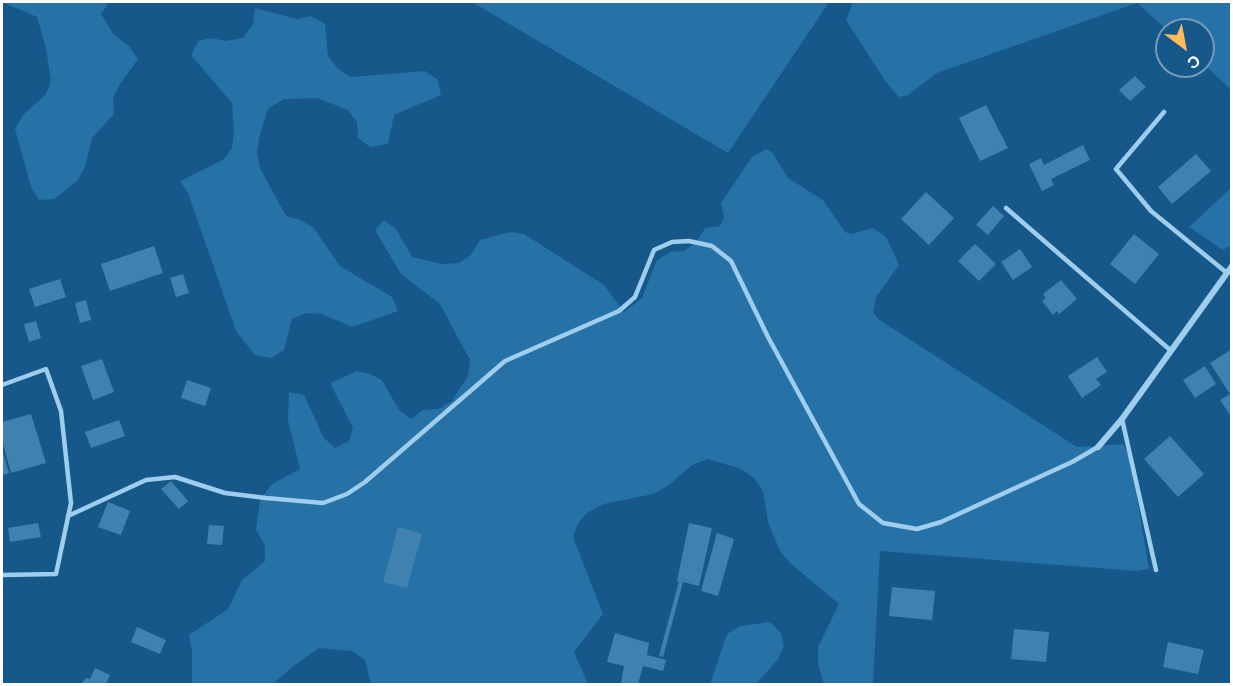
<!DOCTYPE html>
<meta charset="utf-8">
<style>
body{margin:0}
#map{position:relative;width:1233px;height:686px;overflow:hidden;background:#17588a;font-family:Arial,sans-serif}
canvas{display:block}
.frame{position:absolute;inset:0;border:3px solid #fff;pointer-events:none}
.north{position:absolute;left:1155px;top:18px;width:60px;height:60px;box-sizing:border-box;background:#17588a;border:2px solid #749bb9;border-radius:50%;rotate:148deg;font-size:16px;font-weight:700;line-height:24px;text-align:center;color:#fff}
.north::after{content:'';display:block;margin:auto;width:21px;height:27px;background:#ffbb5c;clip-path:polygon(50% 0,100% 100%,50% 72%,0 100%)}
</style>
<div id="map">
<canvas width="1233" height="686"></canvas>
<div class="frame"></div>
<div class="north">С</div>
</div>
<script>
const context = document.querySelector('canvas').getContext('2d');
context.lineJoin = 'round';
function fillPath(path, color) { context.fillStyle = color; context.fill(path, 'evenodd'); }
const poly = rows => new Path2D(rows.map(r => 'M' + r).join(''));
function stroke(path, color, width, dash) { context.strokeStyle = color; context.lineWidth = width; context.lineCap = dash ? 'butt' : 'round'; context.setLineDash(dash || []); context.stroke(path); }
fillPath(poly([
 [2,2,109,2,101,14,114,35,129,46,138,59,120,84,113,99,114,114,92,138,85,167,78,180,54,199,39,200,31,187,15,129,23,115,46,94,51,81,46,48,37,17],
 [472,2,829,2,728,153],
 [853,2,1231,2,1231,90,1203,63,1203,30,1167,30,1137,3,937,73,908,95,899,97,886,82,846,20],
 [255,8,297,19,311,16,325,24,328,56,338,69,351,77,425,71,438,80,441,95,394,115,388,144,370,147,358,138,357,122,348,110,317,98,284,99,268,109,259,138,257,153,260,168,286,216,300,220,313,227,340,266,392,297,398,311,352,327,322,314,306,313,292,319,284,350,271,358,255,355,236,331,188,193,180,181,223,160,232,148,234,133,232,103,191,55,198,41,211,38,226,41,243,38,253,24],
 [766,149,772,152,788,178,823,200,845,232,851,234,873,228,886,237,899,265,876,297,873,313,878,319,1077,447,1123,444,1130,457,1149,569,1136,571,880,551,873,684,824,684,818,664,818,647,839,604,791,564,780,551,768,522,763,491,754,478,741,469,708,459,692,465,669,485,653,494,604,504,588,512,578,523,573,537,603,614,574,652,588,684,371,684,365,660,352,651,319,648,292,667,273,684,192,684,192,650,189,635,228,609,242,580,265,561,265,546,256,530,260,500,272,484,300,469,288,420,289,392,304,395,324,438,335,448,349,441,353,428,330,383,357,371,370,374,382,380,399,410,411,419,423,410,439,409,452,401,468,376,470,360,440,304,401,274,375,230,384,220,396,229,412,257,442,264,459,263,471,255,480,240,510,232,524,234,604,285,624,312,642,298,657,260,670,252,684,251,697,241,705,228,720,226,724,218,721,203,752,157],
 [1231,188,1231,245,1223,250,1189,227],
 [770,622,781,633,784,646,778,659,756,684,710,684,727,634,740,626]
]), '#2671a6');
fillPath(poly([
 [1135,76,1146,87,1130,101,1119,90],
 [986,105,1008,148,980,161,959,118],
 [1083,145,1090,160,1051,179,1054,185,1042,191,1029,164,1041,158,1044,165],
 [1196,154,1211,171,1172,204,1158,187],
 [926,192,954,218,929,245,901,219],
 [993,206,1004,216,988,235,976,225],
 [1134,234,1159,254,1135,284,1110,264],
 [975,244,996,264,979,281,958,261],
 [154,246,163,273,110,291,101,264],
 [1020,249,1032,267,1013,280,1001,262],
 [183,274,189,293,176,297,170,278],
 [60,279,66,297,35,307,29,289],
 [1061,280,1077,299,1059,314,1057,311,1053,315,1042,301,1046,298,1043,294],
 [86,300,91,320,80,323,75,303],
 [36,321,41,338,29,342,24,324],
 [1232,349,1232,418,1220,400,1230,394,1210,363],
 [1097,357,1107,372,1096,379,1101,385,1082,398,1068,376],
 [102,359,114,392,93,400,81,366],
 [1205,366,1216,384,1195,398,1183,380],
 [187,380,211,388,205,406,181,398],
 [31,414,46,463,11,473,2,440,2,422],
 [119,420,125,436,91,448,85,432],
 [1170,436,1204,474,1178,497,1144,459],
 [2,449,9,473,2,475],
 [171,481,188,501,179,509,161,489],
 [108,502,130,511,121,535,98,527],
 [38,523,41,537,10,542,8,528],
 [689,523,712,528,699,586,683,582,663,657,659,656,679,581,677,581],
 [209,525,224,526,222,545,207,544],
 [398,527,422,534,407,588,383,582],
 [717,533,734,539,718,596,701,591],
 [892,587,935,591,932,620,889,616],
 [137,627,166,640,160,654,131,642],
 [1014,629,1049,632,1046,662,1011,659],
 [615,633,649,643,647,655,666,660,663,671,643,666,638,684,621,684,624,666,607,662],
 [1168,642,1204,650,1198,674,1163,667],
 [95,668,110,675,106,684,81,684,86,678,90,679]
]), '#3f82b2');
stroke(poly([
 [1164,112,1116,169,1151,211,1227,273],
 [1006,208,1169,349],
 [2,385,46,369,61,411,71,503,56,574,2,575],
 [1122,419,1156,570],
 [68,516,146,480,175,477,225,493,266,498,323,503,347,494,365,482,505,361,619,311,635,297,654,250,672,242,689,241,712,246,731,261,768,337,859,504,883,523,917,529,941,522,1072,462,1098,447]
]), '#9fcdee', 4.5);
stroke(poly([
 [1098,447,1122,419,1232,266]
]), '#9fcdee', 6);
</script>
